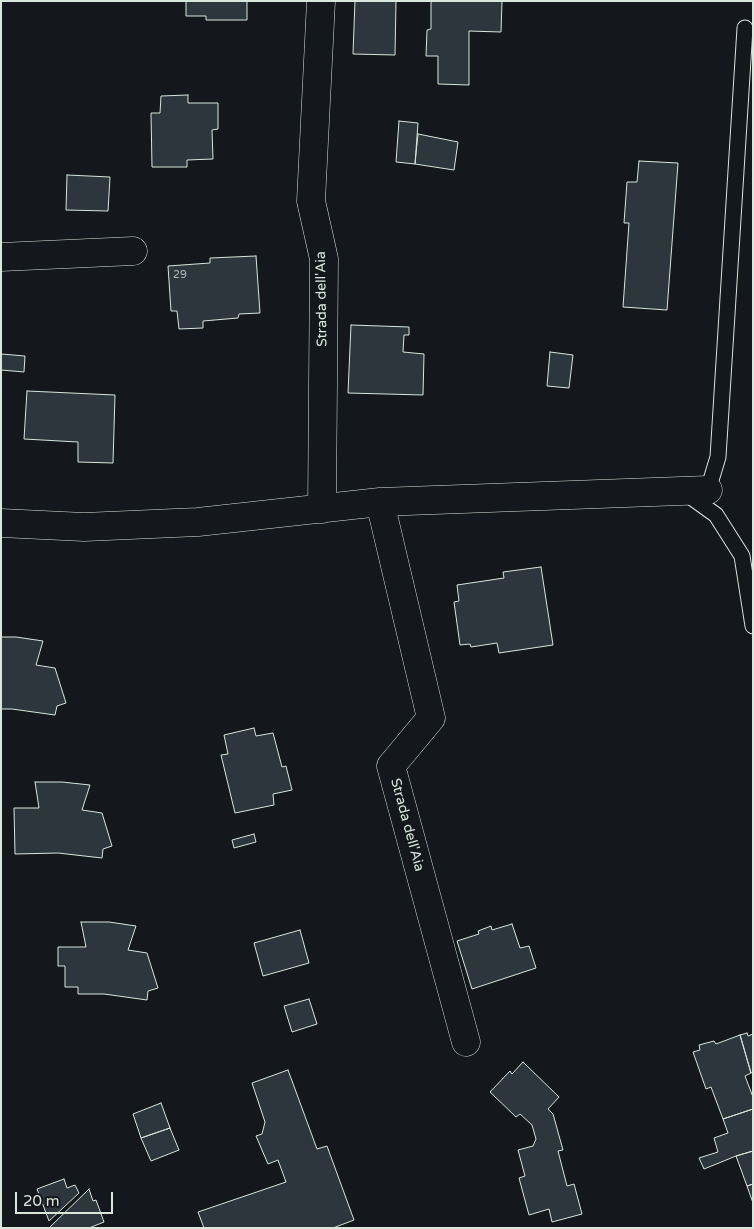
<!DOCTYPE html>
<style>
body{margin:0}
#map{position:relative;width:754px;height:1229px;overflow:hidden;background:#14181c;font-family:"Varela Round",sans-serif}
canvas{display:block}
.frame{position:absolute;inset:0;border:2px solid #d8e6dc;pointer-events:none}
.scale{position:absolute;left:15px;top:1192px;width:98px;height:22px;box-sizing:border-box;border:2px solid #d8e6dc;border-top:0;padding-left:6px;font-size:15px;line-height:18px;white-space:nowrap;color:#d8e6dc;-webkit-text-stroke:4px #14181c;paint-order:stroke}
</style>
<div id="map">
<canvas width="754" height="1229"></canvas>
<div class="frame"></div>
<div class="scale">20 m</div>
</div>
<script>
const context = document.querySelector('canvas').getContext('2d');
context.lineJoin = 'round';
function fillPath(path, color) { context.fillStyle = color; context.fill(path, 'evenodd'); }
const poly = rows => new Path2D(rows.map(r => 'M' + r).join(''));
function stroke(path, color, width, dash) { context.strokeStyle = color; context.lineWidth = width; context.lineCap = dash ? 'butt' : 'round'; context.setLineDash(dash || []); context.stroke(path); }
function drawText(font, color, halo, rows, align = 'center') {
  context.font = font + ' "Varela Round",sans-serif'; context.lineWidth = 4; context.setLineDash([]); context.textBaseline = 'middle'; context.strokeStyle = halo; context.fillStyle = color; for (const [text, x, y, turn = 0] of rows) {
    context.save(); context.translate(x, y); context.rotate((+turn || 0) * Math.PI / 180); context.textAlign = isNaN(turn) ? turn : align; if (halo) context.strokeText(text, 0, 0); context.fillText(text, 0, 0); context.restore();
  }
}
const building = poly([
 [186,1,247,1,247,20,206,20,206,16,186,16,186,1],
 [355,1,396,1,395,55,353,54,355,1],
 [431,1,502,1,501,32,469,31,469,85,438,84,438,56,426,56,427,30,431,29,431,1],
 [188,95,188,103,218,103,218,129,212,130,213,159,187,160,187,167,152,167,151,113,160,113,161,96,188,95],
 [399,121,418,123,415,164,396,162,399,121],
 [418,134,458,142,454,170,415,164,418,134],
 [639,161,678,163,667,310,623,307,629,223,624,223,627,182,637,182,639,161],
 [67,175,110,177,108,211,66,210,67,175],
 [256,256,260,313,239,314,238,318,203,321,203,328,179,329,177,311,171,311,168,266,210,263,210,258,256,256],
 [351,325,409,327,409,335,404,335,403,352,424,354,423,395,348,393,351,325],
 [550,352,573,355,569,388,547,386,550,352],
 [1,354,25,356,24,372,1,370,1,354],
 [27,391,115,395,113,463,78,462,78,442,24,439,27,391],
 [541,567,553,645,499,653,497,643,471,647,470,644,460,645,454,602,459,601,457,585,504,578,503,572,541,567],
 [1,637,16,637,43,641,36,665,55,668,66,703,57,706,55,715,12,709,1,709,1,637],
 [254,728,256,736,273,733,282,767,286,766,292,790,273,794,274,805,235,813,221,755,228,754,224,735,254,728],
 [35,782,62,782,90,785,82,810,102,813,112,846,103,849,102,858,58,853,15,854,14,808,39,808,35,782],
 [254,834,256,842,234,848,232,840,254,834],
 [81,922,109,922,136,926,128,950,147,953,158,988,148,991,147,1000,104,994,78,994,78,987,65,987,65,966,58,966,58,947,86,947,81,922],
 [512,924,520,948,529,946,536,968,472,989,457,941,479,934,478,931,491,926,492,930,512,924],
 [300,930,309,963,263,976,254,943,300,930],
 [309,999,317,1024,292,1032,284,1006,309,999],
 [747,1033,748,1036,753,1034,753,1072,751,1073,740,1035,747,1033],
 [740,1035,751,1073,745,1076,753,1097,753,1109,723,1119,711,1087,706,1089,693,1052,700,1050,699,1045,714,1041,716,1044,740,1035],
 [523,1062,559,1097,548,1109,553,1114,563,1150,558,1151,567,1186,574,1184,582,1214,552,1222,549,1209,529,1215,519,1178,525,1176,518,1150,533,1146,536,1139,532,1125,520,1114,516,1117,490,1092,510,1071,512,1074,523,1062],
 [288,1070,317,1149,327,1146,354,1220,333,1228,204,1228,198,1212,286,1182,278,1160,268,1164,256,1136,262,1134,265,1122,252,1083,288,1070],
 [161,1103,170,1128,141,1138,133,1114,161,1103],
 [753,1109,753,1151,736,1156,704,1169,699,1158,718,1152,714,1138,728,1133,723,1119,753,1109],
 [170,1128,179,1150,151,1161,141,1138,170,1128],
 [753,1151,753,1184,747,1186,736,1156,753,1151],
 [64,1179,67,1188,75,1185,79,1193,49,1221,37,1189,64,1179],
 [753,1184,753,1203,747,1186,753,1184],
 [89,1189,93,1201,96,1200,104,1222,89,1228,51,1228,50,1227,89,1189]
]);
fillPath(building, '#2c363c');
stroke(building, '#d8e6dc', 1);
const service = poly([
 [708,490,718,457,745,28],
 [684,492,716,515,742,556,753,626]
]);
const minor = poly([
 [321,1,311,201,324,259,322,509],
 [1,257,133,251],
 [380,502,431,718,391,766,466,1042],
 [1,523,84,527,198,522,380,502,708,490]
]);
stroke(service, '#d8e6dc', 17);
stroke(minor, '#d8e6dc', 29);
stroke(service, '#14181c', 15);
stroke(minor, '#14181c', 28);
drawText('11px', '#adbab4', null, [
 ["29",180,275]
]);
drawText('14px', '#d8e6dc', '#14181c', [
 ["Strada dell'Aia",322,299,-91],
 ["Strada dell'Aia",407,825,75]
]);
</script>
